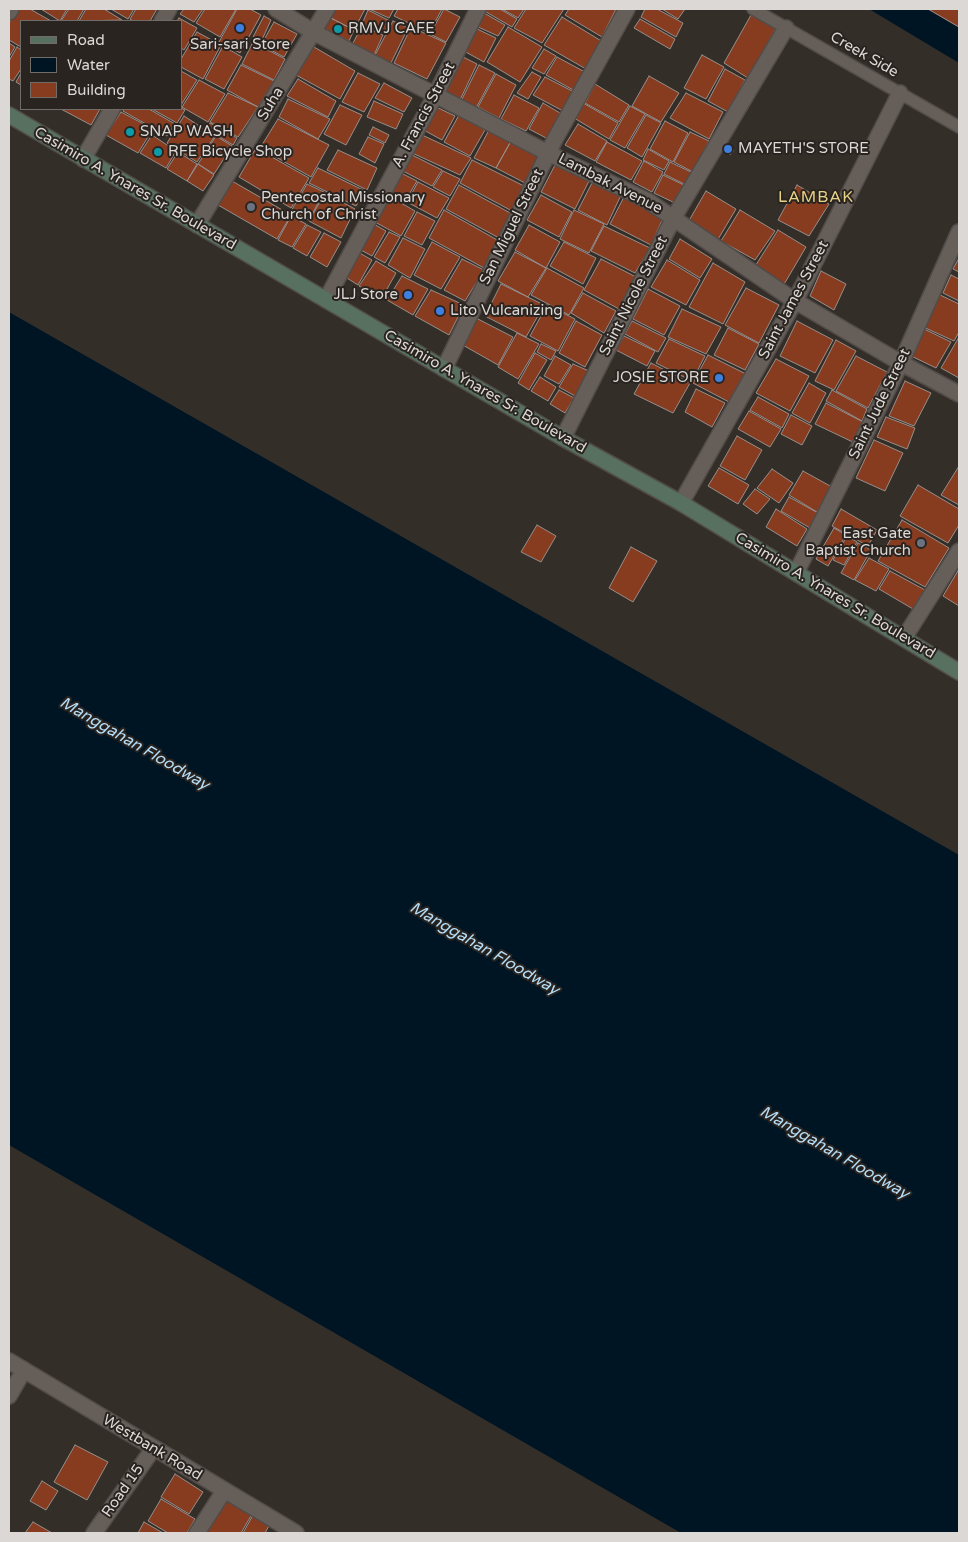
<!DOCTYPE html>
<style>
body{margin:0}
#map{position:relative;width:968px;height:1542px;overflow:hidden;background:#342e29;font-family:"Varela Round",sans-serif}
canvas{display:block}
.frame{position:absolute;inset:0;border:10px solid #dcd8d5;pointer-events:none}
.legend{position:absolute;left:20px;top:20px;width:162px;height:90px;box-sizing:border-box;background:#2a2420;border:1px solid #716c68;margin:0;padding:6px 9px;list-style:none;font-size:15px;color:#dcd8d5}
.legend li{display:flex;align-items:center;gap:10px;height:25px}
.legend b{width:25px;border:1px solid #716c68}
</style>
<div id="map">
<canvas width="968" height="1542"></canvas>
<div class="frame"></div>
<ul class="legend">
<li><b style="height:6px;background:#57705f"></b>Road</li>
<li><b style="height:14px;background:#001524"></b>Water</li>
<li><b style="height:14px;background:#873c20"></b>Building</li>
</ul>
</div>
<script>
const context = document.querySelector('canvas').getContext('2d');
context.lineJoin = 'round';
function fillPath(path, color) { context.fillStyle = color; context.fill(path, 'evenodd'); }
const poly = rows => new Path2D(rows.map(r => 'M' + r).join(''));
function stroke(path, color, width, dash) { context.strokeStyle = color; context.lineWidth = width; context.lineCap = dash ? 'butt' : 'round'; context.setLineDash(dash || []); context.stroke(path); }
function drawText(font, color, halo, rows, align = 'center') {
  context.font = font + ' "Varela Round",sans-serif'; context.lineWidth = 4; context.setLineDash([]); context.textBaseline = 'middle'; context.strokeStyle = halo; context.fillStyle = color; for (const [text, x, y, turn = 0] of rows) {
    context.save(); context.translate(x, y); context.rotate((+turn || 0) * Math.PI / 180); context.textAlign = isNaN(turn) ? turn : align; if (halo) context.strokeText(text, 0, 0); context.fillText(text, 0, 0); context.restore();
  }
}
fillPath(poly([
 [869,9,927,9,959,28,959,63],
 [9,312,959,855,959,1533,681,1533,9,1145]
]), '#001524');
const building = poly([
 [17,9,30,9,51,21,21,21,21,47,9,40,9,23,17,9],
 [41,9,67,9,60,21,41,9],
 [69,9,84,9,77,21,61,21,69,9],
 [86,9,104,9,122,20,79,21,86,9],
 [111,9,134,9,128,19,111,9],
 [136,9,157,9,150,21,133,21,130,19,136,9],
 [184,9,203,9,194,22,180,14,184,9],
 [205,9,236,9,220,37,196,23,205,9],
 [237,9,250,9,261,15,240,53,219,42,237,9],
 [331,9,365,9,354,30,327,16,331,9],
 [369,9,394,9,389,18,369,9],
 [398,9,442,9,429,33,394,16,398,9],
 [444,9,460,17,446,42,430,34,444,9],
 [481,9,500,9,517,19,512,27,481,9],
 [502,9,524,9,518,18,502,9],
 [526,9,564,9,542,43,514,28,526,9],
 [569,9,616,9,602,37,565,15,569,9],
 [645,9,657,9,683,23,676,37,641,17,645,9],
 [662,9,685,9,678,19,662,9],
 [928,9,959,9,959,27,928,9],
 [368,10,390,21,384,33,362,24,368,10],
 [484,13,505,25,498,36,478,27,484,13],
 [751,15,776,28,748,78,724,63,751,15],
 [264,16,271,20,261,42,253,37,264,16],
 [327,16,354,30,349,41,321,27,327,16],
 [562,17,603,42,586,69,544,45,562,17],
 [179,18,197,28,184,50,181,48,181,21,177,21,179,18],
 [640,19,675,39,670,49,634,28,640,19],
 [393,21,408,28,390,65,375,55,393,21],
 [274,22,297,34,284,57,261,45,274,22],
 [362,26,383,35,374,55,352,45,362,26],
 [411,27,446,43,427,79,394,63,411,27],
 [473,27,496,38,484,62,462,50,473,27],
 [508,27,542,47,520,82,487,62,508,27],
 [197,32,221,45,203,79,181,67,181,59,197,32],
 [253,42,285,59,274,80,242,64,253,42],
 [9,43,15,47,9,57,9,43],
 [223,46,242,57,224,89,205,79,223,46],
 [17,47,21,50,21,69,13,81,9,79,9,61,17,47],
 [314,47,355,71,340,99,296,75,314,47],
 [544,49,556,56,544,74,532,68,544,49],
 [457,54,477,64,460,100,440,90,457,54],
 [702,55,724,67,706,99,684,88,702,55],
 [557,57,585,72,575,91,546,75,557,57],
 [241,65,274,81,258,107,227,90,241,65],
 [479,65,495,73,476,108,461,101,479,65],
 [725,69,745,80,728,112,708,101,725,69],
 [181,71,197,80,181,105,181,71],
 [532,72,541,77,528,99,517,93,532,72],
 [21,73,21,85,16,82,21,73],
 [358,73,380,84,364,112,342,102,358,73],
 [496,74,516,85,499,118,478,107,496,74],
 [649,76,679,93,661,122,632,106,649,76],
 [545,77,574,92,563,111,533,95,545,77],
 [298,79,336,101,328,117,287,96,298,79],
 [199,80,225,94,208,122,182,107,199,80],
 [384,83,412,98,404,112,375,98,384,83],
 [595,84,629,105,619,122,585,103,595,84],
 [228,93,258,107,238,137,210,122,228,93],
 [686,93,723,112,709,139,670,118,686,93],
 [514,95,539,108,526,131,501,119,514,95],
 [288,99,330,119,318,139,279,117,288,99],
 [374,101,403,114,396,129,367,117,374,101],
 [543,103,560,113,548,139,529,129,543,103],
 [583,103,618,123,609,139,574,118,583,103],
 [340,105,362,115,346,145,324,134,340,105],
 [432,105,455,116,442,140,420,128,432,105],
 [630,106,645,114,625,148,610,140,630,106],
 [181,108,185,110,177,123,152,109,181,108],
 [61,109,100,109,91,125,61,109],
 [124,109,149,109,175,124,167,136,123,111,124,109],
 [121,112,153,129,138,153,106,135,121,112],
 [459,115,485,130,470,156,444,142,459,115],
 [646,115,661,123,642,157,627,148,646,115],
 [184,116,215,136,197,162,167,143,184,116],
 [278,119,329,145,311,177,260,148,278,119],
 [665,121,688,133,673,162,650,149,665,121],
 [210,123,237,138,233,145,206,129,210,123],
 [578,124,607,141,595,161,565,145,578,124],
 [373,127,389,135,385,143,369,135,373,127],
 [489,130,511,141,496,168,474,158,489,130],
 [690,132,709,141,693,172,674,162,690,132],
 [420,134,471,158,460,175,410,152,420,134],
 [152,135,176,151,166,168,140,153,152,135],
 [216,136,232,146,214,174,198,164,216,136],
 [368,137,384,144,375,163,359,154,368,137],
 [511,141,540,155,525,183,496,168,511,141],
 [607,142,642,161,631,180,596,162,607,142],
 [725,143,734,150,730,155,722,147,725,143],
 [256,148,309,178,291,208,239,177,256,148],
 [648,149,669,161,664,170,643,160,648,149],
 [338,150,377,168,367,190,327,170,338,150],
 [178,152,197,164,187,181,167,169,178,152],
 [410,154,442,170,432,186,401,170,410,154],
 [472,160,524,186,512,211,460,183,472,160],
 [644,161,663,172,652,192,633,182,644,161],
 [670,162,693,173,686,185,664,174,670,162],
 [556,163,590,179,575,209,541,192,556,163],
 [198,164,214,175,203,191,187,181,198,164],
 [318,168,365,191,356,206,309,183,318,168],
 [443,171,460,179,450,196,433,187,443,171],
 [399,172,417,181,405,201,389,192,399,172],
 [663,175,686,186,677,204,654,193,663,175],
 [232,181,291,215,277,239,218,205,232,181],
 [593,181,621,195,607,225,578,210,593,181],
 [418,182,449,198,437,218,407,202,418,182],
 [307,184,324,192,309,220,291,211,307,184],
 [459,185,512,214,499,238,446,209,459,185],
 [797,185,829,204,809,236,778,220,797,185],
 [706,191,736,209,717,241,687,224,706,191],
 [325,193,355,209,341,238,309,221,325,193],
 [387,195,415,211,401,236,373,221,387,195],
 [541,195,572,212,559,237,527,220,541,195],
 [624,197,663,218,651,245,610,224,624,197],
 [444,210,499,241,484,268,429,238,444,210],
 [574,210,604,224,589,253,560,239,574,210],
 [740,210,775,231,755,260,721,241,740,210],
 [417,212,435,221,422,245,404,236,417,212],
 [291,216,306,224,292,247,278,240,291,216],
 [372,223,386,231,372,256,357,248,372,223],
 [307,225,321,232,307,256,293,248,307,225],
 [529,225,560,242,546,268,515,250,529,225],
 [604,226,650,248,635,273,591,251,604,226],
 [778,230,806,247,783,286,754,268,778,230],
 [389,232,400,237,385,263,374,257,389,232],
 [324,233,341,242,327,267,310,257,324,233],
 [403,238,425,249,410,278,388,265,403,238],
 [680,239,712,259,700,278,669,259,680,239],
 [432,242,460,257,441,289,414,275,432,242],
 [564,242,596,258,583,284,550,266,564,242],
 [356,251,372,260,358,285,342,275,356,251],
 [515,252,546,268,528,297,498,281,515,252],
 [959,258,959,272,953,269,959,258],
 [462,259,484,270,465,301,444,290,462,259],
 [601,259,636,277,619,309,584,290,601,259],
 [667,260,700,280,686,305,651,287,667,260],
 [376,261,396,273,382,298,359,286,376,261],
 [713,263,745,282,723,324,689,307,713,263],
 [547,268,584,288,569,315,531,295,547,268],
 [821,271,846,284,834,310,810,296,821,271],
 [951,275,959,279,959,301,943,293,951,275],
 [402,276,428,289,413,315,387,300,402,276],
 [501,284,544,305,526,337,485,316,501,284],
 [746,288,779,305,759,343,725,325,746,288],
 [648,289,680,306,664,335,633,319,648,289],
 [431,290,464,305,449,335,415,316,431,290],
 [583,293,616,311,604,333,571,313,583,293],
 [936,293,959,304,959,332,954,341,921,326,936,293],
 [547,305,575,319,558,351,530,336,547,305],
 [682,309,721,327,706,354,668,337,682,309],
 [476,318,513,337,498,365,461,344,476,318],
 [576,321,602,335,585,367,559,353,576,321],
 [632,321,666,338,658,352,625,334,632,321],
 [797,321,833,340,815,373,780,356,797,321],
 [920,327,951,342,936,368,907,354,920,327],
 [728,328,759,344,745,370,714,355,728,328],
 [517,333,539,344,518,379,498,367,517,333],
 [624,336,655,351,647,366,616,350,624,336],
 [959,337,959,378,941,368,959,337],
 [669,339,705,356,692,381,656,363,669,339],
 [836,340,856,351,834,390,815,381,836,340],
 [541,344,556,351,551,360,537,352,541,344],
 [535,353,547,360,529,390,518,383,535,353],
 [708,355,746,374,729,402,693,383,708,355],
 [555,356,571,365,559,384,544,376,555,356],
 [856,356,887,372,868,408,836,391,856,356],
 [776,359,809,376,790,411,756,393,776,359],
 [651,363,690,383,673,413,634,394,651,363],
 [573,364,589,371,575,396,559,387,573,364],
 [540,377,556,387,548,401,531,391,540,377],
 [905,381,931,393,914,426,889,416,905,381],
 [809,383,826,393,810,423,792,413,809,383],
 [696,389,725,403,712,427,685,412,696,389],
 [559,390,574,398,565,413,550,404,559,390],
 [832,390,867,409,862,421,826,401,832,390],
 [758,397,789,414,782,428,750,410,758,397],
 [826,403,867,424,857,444,815,424,826,403],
 [749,411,781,429,770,447,738,429,749,411],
 [791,415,812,426,802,445,781,434,791,415],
 [886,417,915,428,907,449,877,437,886,417],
 [737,436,762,450,745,480,720,466,737,436],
 [874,440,903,453,885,491,856,478,874,440],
 [959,466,959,505,941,495,959,466],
 [719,468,749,485,738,504,708,486,719,468],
 [772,469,793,483,779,503,757,488,772,469],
 [803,471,832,487,817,512,789,495,803,471],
 [918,485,959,509,959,525,948,543,900,516,918,485],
 [755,489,770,499,757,514,743,504,755,489],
 [789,497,818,513,810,528,781,511,789,497],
 [776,509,807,529,797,546,766,527,776,509],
 [841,509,877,530,868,546,832,526,841,509],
 [902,520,949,548,925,587,878,561,902,520],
 [537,525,556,536,541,562,521,552,537,525],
 [834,528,846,535,828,566,816,559,834,528],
 [847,536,857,542,844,565,833,560,847,536],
 [858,543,871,550,854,580,841,573,858,543],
 [631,547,657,561,633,602,609,588,631,547],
 [869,558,889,569,876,591,855,580,869,558],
 [959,569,959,606,943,596,959,569],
 [890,571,925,590,913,609,879,589,890,571],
 [75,1445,108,1462,87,1500,54,1482,75,1445],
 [175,1474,203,1492,189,1514,161,1497,175,1474],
 [42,1481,58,1491,46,1510,30,1501,42,1481],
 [161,1499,195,1519,187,1533,168,1533,148,1521,161,1499],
 [226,1499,252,1514,241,1533,206,1533,226,1499],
 [253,1515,270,1524,265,1533,243,1533,253,1515],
 [33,1522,52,1533,25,1533,33,1522],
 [144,1522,163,1533,138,1533,144,1522]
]);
fillPath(building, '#873c20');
stroke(building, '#978e8b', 1);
const service = poly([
 [753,9,959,127]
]);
const minor = poly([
 [276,9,315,33,548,153,648,201,795,301,901,363,959,394],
 [9,12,11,9],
 [162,21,169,9],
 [83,159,112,109],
 [197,225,327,9],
 [326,300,436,94,478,9],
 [444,369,554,141,627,9],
 [563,438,674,217,786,28],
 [681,503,795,301,900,93],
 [796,573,901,363,959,232],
 [904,638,959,551],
 [9,1396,24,1370],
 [94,1533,153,1449],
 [197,1533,224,1491]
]);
const tertiary = poly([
 [9,1361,296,1533]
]);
const secondary = poly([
 [9,115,563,438,681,503,959,672]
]);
stroke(service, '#514c49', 14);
stroke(minor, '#514c49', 18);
stroke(tertiary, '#514c49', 18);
stroke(secondary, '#514c49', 18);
stroke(service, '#655e59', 11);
stroke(minor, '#655e59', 15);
stroke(tertiary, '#655e59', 15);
stroke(secondary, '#57705f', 15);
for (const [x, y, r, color] of [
 [240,28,5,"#3f7fe0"],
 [338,29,5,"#0f9aa8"],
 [130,132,5,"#0f9aa8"],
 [728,149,5,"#3f7fe0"],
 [158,152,5,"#0f9aa8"],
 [251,207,5,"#6b7280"],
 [408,295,5,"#3f7fe0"],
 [440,311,5,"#3f7fe0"],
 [719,378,5,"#3f7fe0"],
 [921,543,5,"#6b7280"]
]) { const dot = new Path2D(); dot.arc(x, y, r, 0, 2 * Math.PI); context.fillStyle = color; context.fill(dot); stroke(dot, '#2a2420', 2); }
drawText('15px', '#dcd8d5', '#2a2420', [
 ["RMVJ CAFE",348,29],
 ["Sari-sari Store",240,45,"center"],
 ["SNAP WASH",140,132],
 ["MAYETH'S STORE",738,149],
 ["RFE Bicycle Shop",168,152],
 ["Pentecostal Missionary",261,198],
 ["Church of Christ",261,215],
 ["JLJ Store",398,295,"right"],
 ["Lito Vulcanizing",450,311],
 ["JOSIE STORE",709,378,"right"],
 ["East Gate",911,534,"right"],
 ["Baptist Church",911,551,"right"]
], 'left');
drawText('15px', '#dcd8d5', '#2a2420', [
 ["Creek Side",864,55,30],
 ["Suha",271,104,-59],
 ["A. Francis Street",424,115,-62],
 ["Lambak Avenue",610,184,27],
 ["Casimiro A. Ynares Sr. Boulevard",135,189,30],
 ["San Miguel Street",512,227,-64],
 ["Saint Nicole Street",634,296,-63],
 ["Saint James Street",794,300,-62],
 ["Casimiro A. Ynares Sr. Boulevard",485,392,30],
 ["Saint Jude Street",880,404,-64],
 ["Casimiro A. Ynares Sr. Boulevard",835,596,31],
 ["Westbank Road",152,1448,31],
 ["Road 15",123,1491,-55]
]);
context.letterSpacing = '1px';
drawText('16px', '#e7d385', '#2a2420', [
 ["LAMBAK",816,198]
]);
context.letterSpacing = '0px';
drawText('italic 16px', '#b4ddf7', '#2a2420', [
 ["Manggahan Floodway",134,744,30],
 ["Manggahan Floodway",484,949,30],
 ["Manggahan Floodway",834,1153,30]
]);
</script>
